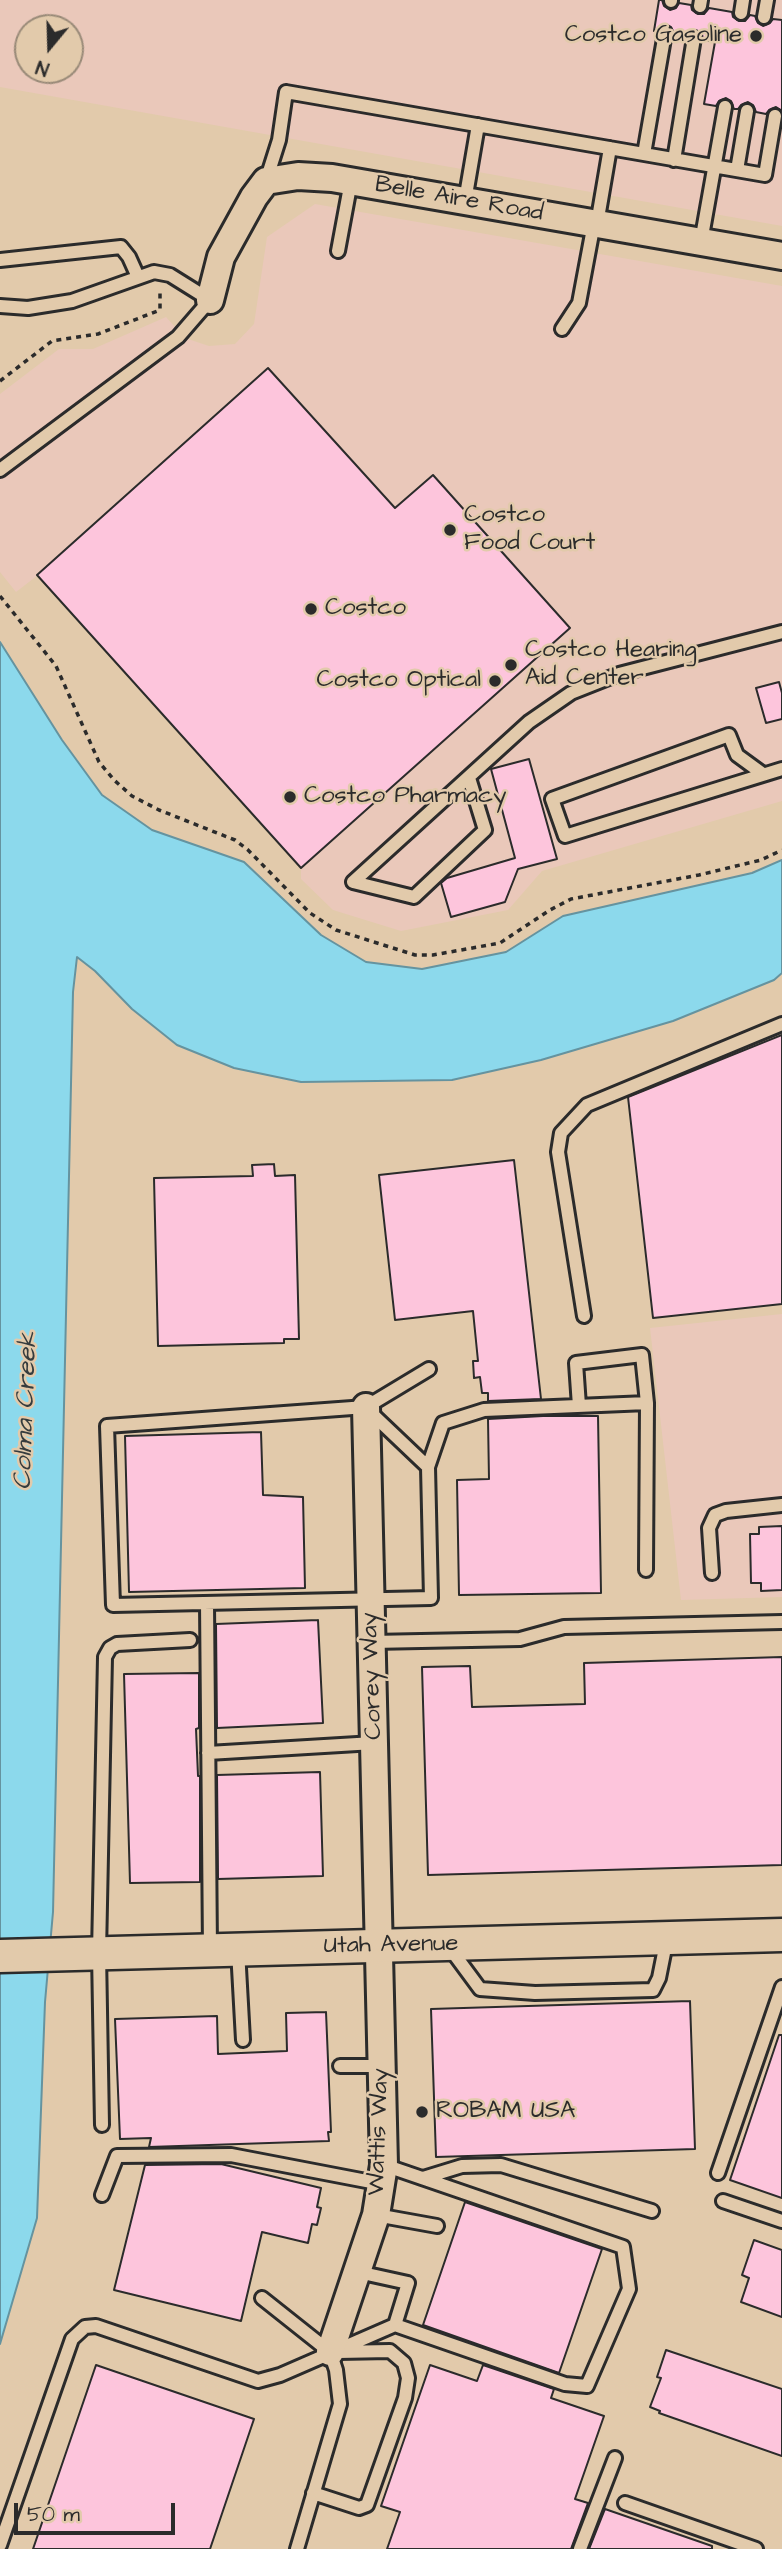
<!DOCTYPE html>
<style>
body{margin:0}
#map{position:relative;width:782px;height:2549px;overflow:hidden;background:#e2caab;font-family:"Architects Daughter",sans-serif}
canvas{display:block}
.north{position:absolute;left:14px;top:14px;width:70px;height:70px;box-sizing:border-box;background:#e2caab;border:2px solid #998a78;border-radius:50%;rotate:199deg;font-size:19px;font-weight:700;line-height:28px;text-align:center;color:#2b2b2b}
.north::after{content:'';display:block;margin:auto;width:24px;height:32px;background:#2b2b2b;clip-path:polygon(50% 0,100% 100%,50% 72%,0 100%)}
.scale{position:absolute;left:14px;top:2503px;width:161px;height:32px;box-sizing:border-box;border:4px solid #2b2b2b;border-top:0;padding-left:9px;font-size:21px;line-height:24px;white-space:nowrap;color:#2b2b2b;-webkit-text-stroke:5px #e2caab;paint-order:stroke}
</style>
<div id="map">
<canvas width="782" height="2549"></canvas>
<div class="north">N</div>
<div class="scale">50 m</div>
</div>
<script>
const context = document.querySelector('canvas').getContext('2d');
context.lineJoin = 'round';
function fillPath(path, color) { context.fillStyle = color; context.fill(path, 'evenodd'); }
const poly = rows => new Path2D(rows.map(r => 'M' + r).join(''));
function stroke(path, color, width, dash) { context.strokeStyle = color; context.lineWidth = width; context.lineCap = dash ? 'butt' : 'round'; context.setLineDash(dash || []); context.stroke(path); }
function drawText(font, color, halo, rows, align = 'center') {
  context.font = font + ' "Architects Daughter",sans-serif'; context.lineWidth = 5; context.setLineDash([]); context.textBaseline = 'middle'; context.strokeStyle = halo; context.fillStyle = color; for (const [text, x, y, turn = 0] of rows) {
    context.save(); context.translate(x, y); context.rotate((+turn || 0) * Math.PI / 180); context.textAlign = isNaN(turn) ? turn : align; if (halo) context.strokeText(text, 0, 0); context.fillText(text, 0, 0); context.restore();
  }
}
fillPath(poly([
 [0,0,782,0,782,226,0,87],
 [28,28,70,28,70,70,28,70],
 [315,204,782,286,782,801,542,871,508,910,401,931,333,910,301,879,301,868,38,575,16,592,0,572,0,394,59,349,93,349,166,317,185,338,209,346,235,344,254,324,267,237],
 [782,1314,782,1597,681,1600,650,1328]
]), '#eac8ba');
const water = poly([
 [0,642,62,740,102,795,152,830,244,862,321,935,366,962,422,969,506,952,563,916,752,873,782,860,782,973,774,980,673,1021,541,1060,452,1080,301,1082,234,1068,177,1045,132,1009,95,971,77,957,73,992,53,1912,45,2002,37,2218,0,2344,0,642]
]);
fillPath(water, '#8cd9ec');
stroke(water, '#65939f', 2);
const building = poly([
 [659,0,662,0,664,6,670,10,676,8,679,3,691,5,692,10,698,14,704,14,709,8,732,12,733,17,739,21,745,21,750,15,755,16,758,23,763,26,770,23,773,19,782,20,782,111,776,107,769,110,766,114,756,112,753,105,748,102,741,105,738,109,734,109,731,101,726,98,719,101,716,106,704,104,715,42,703,40,702,34,696,30,690,30,685,37,674,34,671,27,666,24,654,31,659,0],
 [268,368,395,508,433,475,570,628,301,868,37,575,268,368],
 [779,682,782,693,782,719,766,723,756,688,779,682],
 [529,759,557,859,518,869,505,902,451,917,441,883,447,878,515,858,491,769,529,759],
 [782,1035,782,1304,653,1318,628,1097,782,1035],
 [514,1160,541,1399,488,1401,488,1393,482,1393,480,1377,474,1378,473,1361,478,1361,473,1311,395,1320,379,1175,514,1160],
 [274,1164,275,1176,295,1175,299,1339,284,1339,284,1343,158,1346,154,1178,253,1176,252,1165,274,1164],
 [543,1416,598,1416,601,1593,459,1595,457,1480,489,1479,488,1419,543,1416],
 [261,1432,263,1495,303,1497,305,1588,129,1592,125,1436,261,1432],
 [782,1526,782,1590,761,1591,761,1583,751,1583,750,1534,759,1534,759,1527,782,1526],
 [318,1620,323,1723,217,1728,216,1624,318,1620],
 [782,1657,782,1865,428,1875,422,1667,470,1666,472,1707,585,1704,584,1663,782,1657],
 [199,1673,199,1728,196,1729,198,1776,200,1776,200,1882,130,1883,124,1674,199,1673],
 [320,1772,323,1876,218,1879,217,1775,320,1772],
 [690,2001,695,2149,436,2157,431,2009,690,2001],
 [326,2012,331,2132,328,2132,329,2141,149,2147,151,2138,120,2139,115,2019,217,2016,218,2054,287,2051,286,2013,326,2012],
 [779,2035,782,2035,782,2198,730,2180,779,2035],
 [221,2164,321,2188,317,2207,321,2208,317,2225,312,2224,308,2243,262,2232,241,2321,114,2290,145,2165,221,2164],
 [465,2202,602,2249,559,2373,423,2325,465,2202],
 [754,2240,782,2250,782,2317,741,2302,749,2278,742,2275,754,2240],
 [666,2350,782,2389,782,2456,659,2413,660,2411,650,2407,661,2378,657,2377,666,2350],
 [96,2365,254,2419,210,2549,33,2549,96,2365],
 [430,2365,477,2381,483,2365,554,2389,551,2398,604,2416,575,2499,588,2503,571,2549,387,2549,400,2512,381,2506,430,2365],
 [605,2509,712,2546,712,2549,589,2549,605,2509]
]);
fillPath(building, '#fdc5dc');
stroke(building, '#2b2b2b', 2);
const service = poly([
 [671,1,671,0],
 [700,6,701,0],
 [741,13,743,0],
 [764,17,767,0],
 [644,154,665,33],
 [674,160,694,38],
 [737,170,747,111],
 [266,181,279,140,286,92,765,175,775,116],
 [465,201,478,125],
 [597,224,610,148],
 [701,242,725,107],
 [338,251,351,181],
 [0,260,121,247,129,257,138,277],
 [0,306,28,308,72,301,154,272,170,275,210,300,178,337,0,470],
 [562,329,579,303,594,223],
 [763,774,737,755,729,735,552,799,565,836,782,769],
 [469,778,485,830,414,897,353,882,529,722,571,693,619,674,782,632],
 [584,1316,558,1152,561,1133,587,1105,782,1024],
 [429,1369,366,1407,107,1426,113,1605,431,1598,428,1467,443,1423,484,1410,647,1403,642,1355,576,1363,579,1406],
 [368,1410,428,1467],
 [646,1570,647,1403],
 [712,1573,709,1528,715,1515,726,1511,782,1505],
 [207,1603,210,1950],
 [372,1642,520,1639,564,1627,782,1622],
 [208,1753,374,1743],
 [449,1947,480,1989,535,1993,653,1990,659,1978,667,1938],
 [238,1950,243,2040],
 [340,2066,382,2066],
 [102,2125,99,1953,105,1657,110,1648,117,1644,190,1640],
 [384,2165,623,2247,629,2289,587,2386,565,2384,395,2325],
 [718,2173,782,1987],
 [423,2178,462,2166,501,2165,652,2211],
 [102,2195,117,2156,231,2155,382,2184],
 [723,2201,782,2221],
 [376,2215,437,2226],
 [262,2298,330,2352,336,2370,340,2404,297,2549],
 [313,2493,359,2508,367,2505,405,2398,408,2378,404,2363,390,2351,338,2352],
 [625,2503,756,2549],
 [0,2545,72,2339,85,2327,96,2326,258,2381,280,2375,395,2325,408,2283,358,2272],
 [580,2549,615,2458]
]);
const minor = poly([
 [210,300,221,257,254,197,266,181,298,176,332,178,782,256],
 [330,2352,376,2215,384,2165,366,1407]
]);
const tertiary = poly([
 [0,1956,782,1935]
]);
stroke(service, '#2b2b2b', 18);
stroke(minor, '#2b2b2b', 32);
stroke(tertiary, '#2b2b2b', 37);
stroke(poly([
 [0,381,52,341,98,334,160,310,160,291],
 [0,596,56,666,99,762,114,780,132,796,159,810,235,840,248,850,310,913,336,930,415,955,433,955,500,943,550,910,571,899,699,875,761,860,782,850]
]), '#2b2b2b', 3.5, [5, 5]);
stroke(service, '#e2caab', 12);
stroke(minor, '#e2caab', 26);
stroke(tertiary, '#e2caab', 32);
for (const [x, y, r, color] of [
 [756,36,7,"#2b2b2b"],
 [450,530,7,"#2b2b2b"],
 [311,609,7,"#2b2b2b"],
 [511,665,7,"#2b2b2b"],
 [495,681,7,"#2b2b2b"],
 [290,797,7,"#2b2b2b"],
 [422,2112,7,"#2b2b2b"]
]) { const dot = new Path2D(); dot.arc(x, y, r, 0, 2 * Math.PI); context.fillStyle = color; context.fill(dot); stroke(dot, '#e2caab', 2.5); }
drawText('24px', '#2b2b2b', '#e2caab', [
 ["Costco Gasoline",742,36,"right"],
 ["Costco",464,516],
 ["Food Court",464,544],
 ["Costco",325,609],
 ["Costco Hearing",525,651],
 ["Aid Center",525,679],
 ["Costco Optical",481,681,"right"],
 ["Costco Pharmacy",304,797],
 ["ROBAM USA",436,2112]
], 'left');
drawText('24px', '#2b2b2b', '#e2caab', [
 ["Belle Aire Road",459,200,10],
 ["Corey Way",373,1676,-92],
 ["Utah Avenue",391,1946,-1],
 ["Wattis Way",380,2132,-88]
]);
drawText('italic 26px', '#353c3e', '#e2caab', [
 ["Colma Creek",27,1411,-88]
]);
</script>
